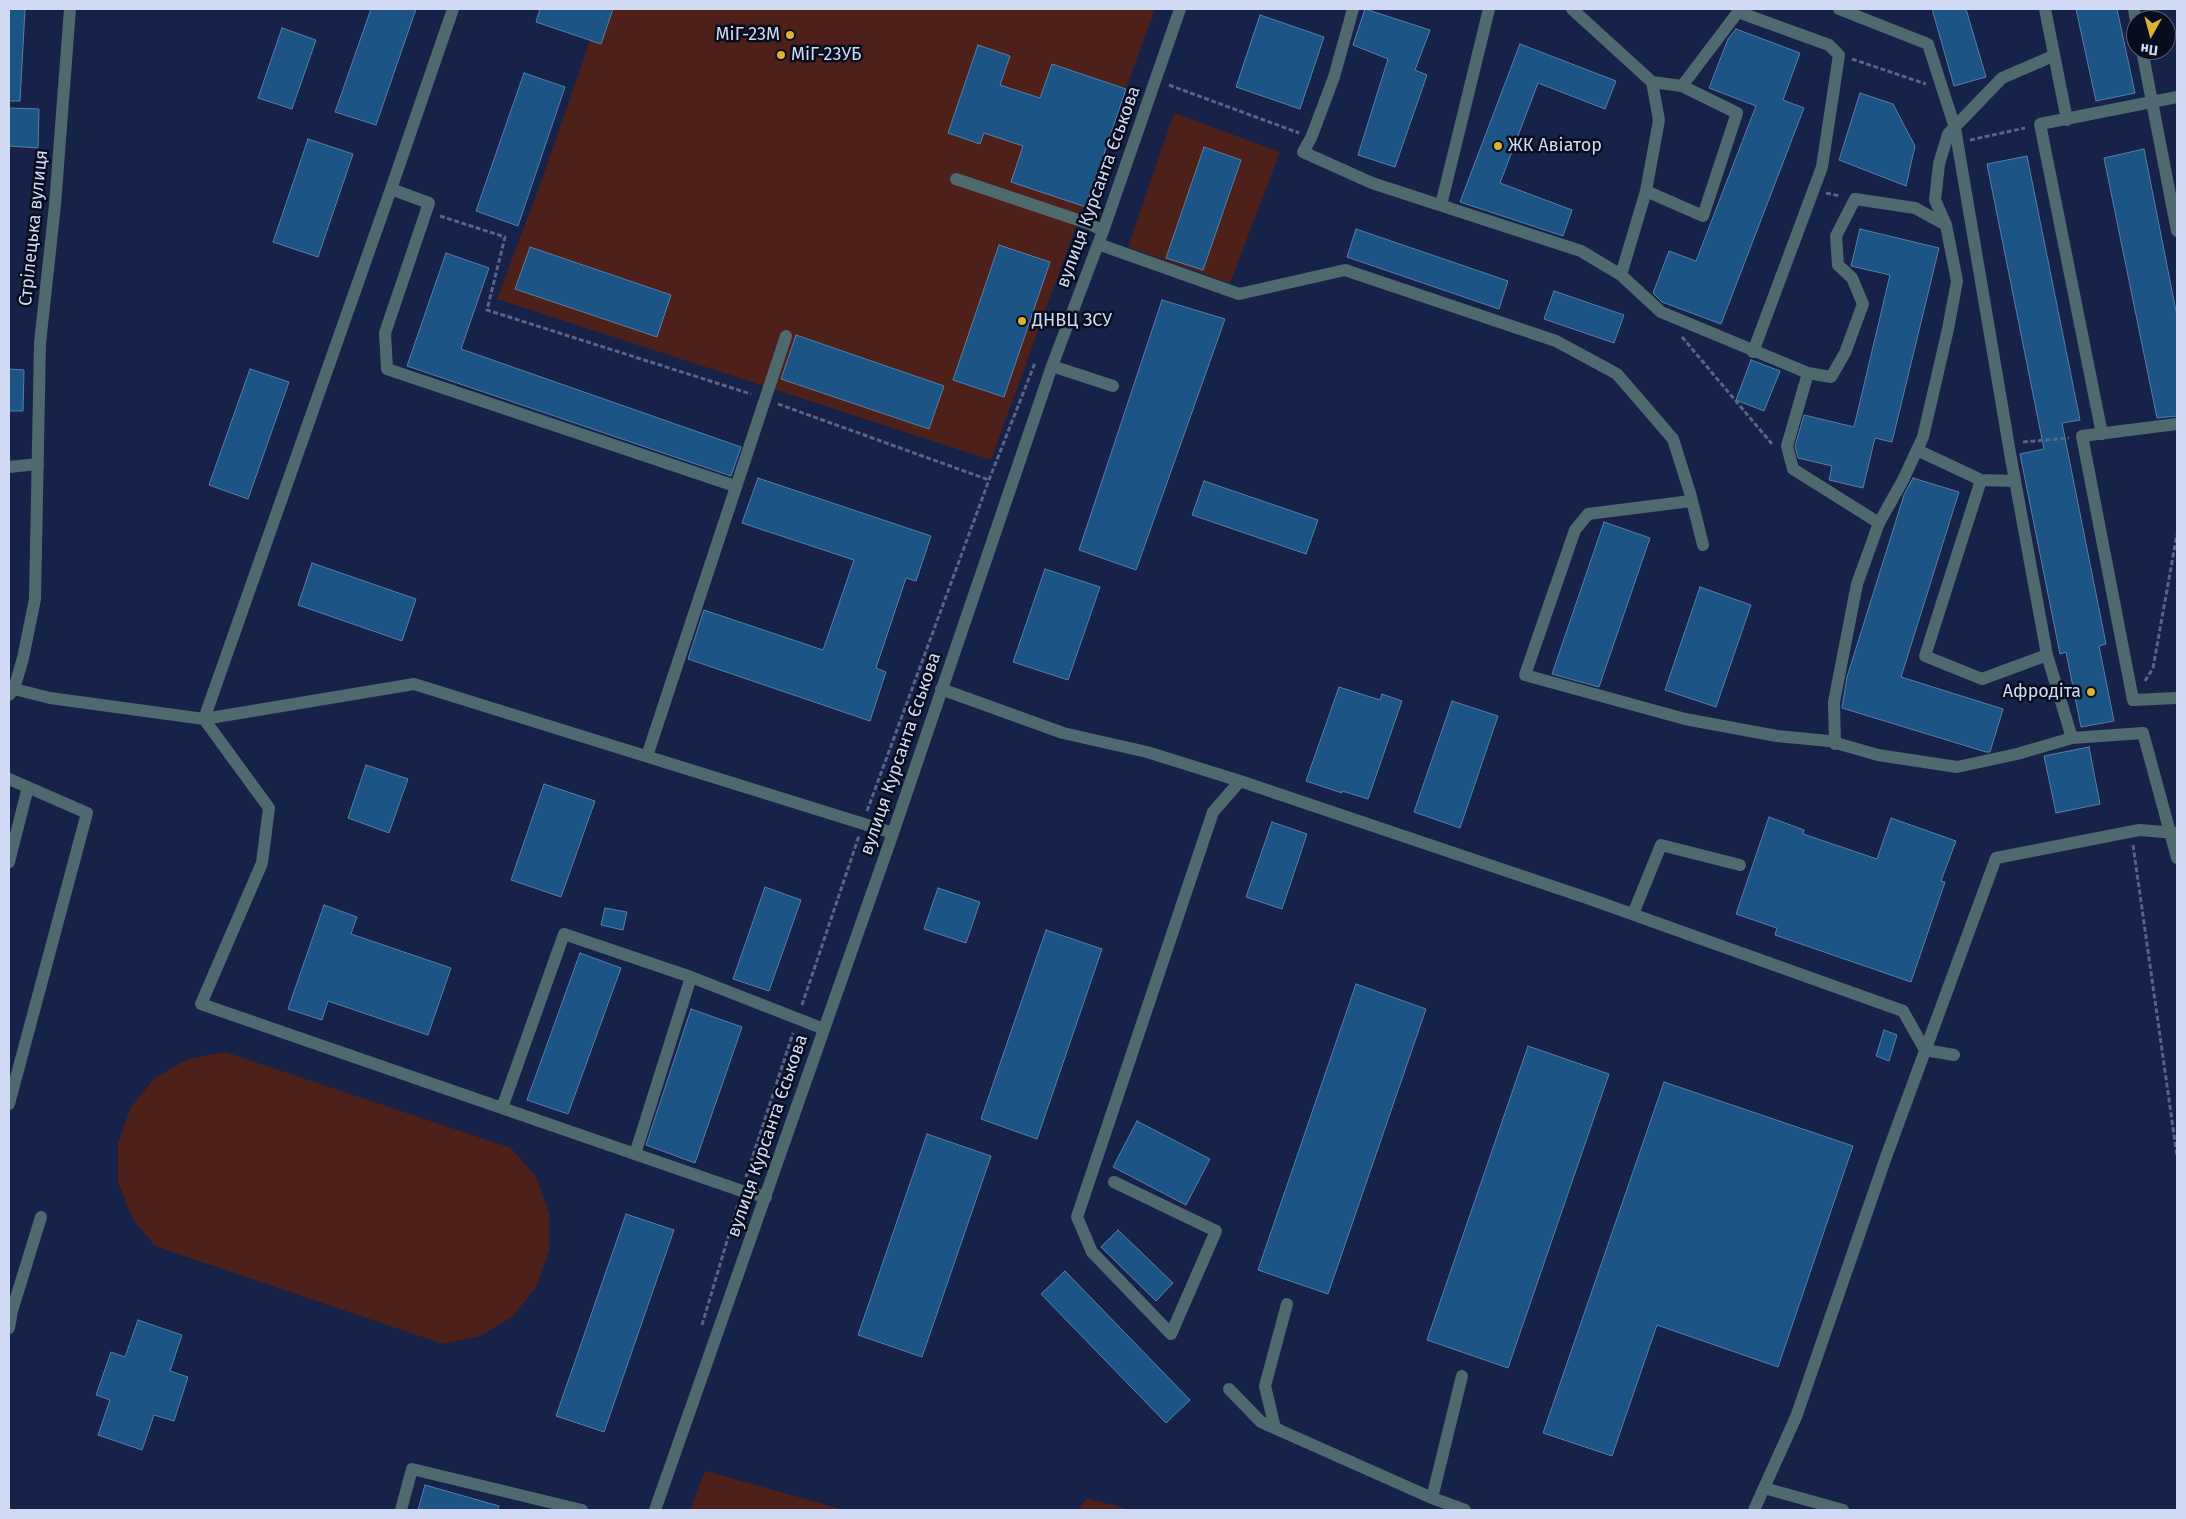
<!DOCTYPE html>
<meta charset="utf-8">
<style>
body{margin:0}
#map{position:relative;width:2186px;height:1519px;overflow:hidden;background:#172249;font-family:"Fira Sans",sans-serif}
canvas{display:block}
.frame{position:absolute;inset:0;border:10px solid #d1daf4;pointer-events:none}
.north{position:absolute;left:2126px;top:10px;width:50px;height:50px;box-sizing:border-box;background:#080d1e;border:1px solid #585f74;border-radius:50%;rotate:187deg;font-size:14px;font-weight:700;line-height:20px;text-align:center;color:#d1daf4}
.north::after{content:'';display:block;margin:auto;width:18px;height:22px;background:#dbb233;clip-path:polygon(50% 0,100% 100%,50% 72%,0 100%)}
</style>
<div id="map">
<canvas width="2186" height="1519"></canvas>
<div class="frame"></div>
<div class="north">Пн</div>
</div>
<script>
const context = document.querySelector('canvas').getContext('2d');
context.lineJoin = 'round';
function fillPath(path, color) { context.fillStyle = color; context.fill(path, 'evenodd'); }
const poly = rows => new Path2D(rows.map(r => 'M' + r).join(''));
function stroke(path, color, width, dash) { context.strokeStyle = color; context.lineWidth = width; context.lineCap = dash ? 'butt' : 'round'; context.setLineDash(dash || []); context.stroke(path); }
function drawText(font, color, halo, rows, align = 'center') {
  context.font = font + ' "Fira Sans",sans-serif'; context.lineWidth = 5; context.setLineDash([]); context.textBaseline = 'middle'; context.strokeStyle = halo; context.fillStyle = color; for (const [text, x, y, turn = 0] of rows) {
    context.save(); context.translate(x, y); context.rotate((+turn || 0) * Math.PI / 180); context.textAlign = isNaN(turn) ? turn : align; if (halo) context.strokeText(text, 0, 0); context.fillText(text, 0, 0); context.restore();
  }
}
fillPath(poly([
 [601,9,1155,9,991,460,497,299,541,182],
 [1174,113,1280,152,1230,283,1128,247],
 [225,1052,511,1148,536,1177,549,1213,549,1251,536,1287,513,1316,480,1336,443,1344,155,1246,131,1216,118,1181,118,1143,131,1107,155,1078,188,1059],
 [705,1471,845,1510,690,1510],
 [1087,1498,1131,1510,1078,1510]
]), '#4e201a');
const building = poly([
 [9,9,25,9,20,101,9,101,9,9],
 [371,9,416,9,376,125,335,112,371,9],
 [540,9,613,9,601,44,536,22,540,9],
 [1365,9,1430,30,1415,70,1427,75,1395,167,1358,155,1388,59,1353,45,1365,9],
 [1932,9,1966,9,1986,77,1954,86,1932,9],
 [2076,9,2117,9,2135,93,2096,101,2076,9],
 [1260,15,1324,37,1300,109,1236,87,1260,15],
 [282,28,316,40,292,109,258,98,282,28],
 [1736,29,1800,53,1783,100,1804,108,1721,324,1662,302,1653,293,1669,251,1696,261,1756,106,1709,88,1728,39,1736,29],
 [1520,44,1616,81,1605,109,1538,83,1500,183,1572,210,1563,236,1460,202,1520,44],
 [978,45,1010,56,1000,85,1040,98,1052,64,1126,89,1086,207,1011,182,1023,146,984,133,980,144,948,133,978,45],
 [524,73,565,87,518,226,476,211,524,73],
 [1860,93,1893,104,1915,146,1906,186,1839,160,1860,93],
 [9,108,39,109,38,148,9,146,9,108],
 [308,139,353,154,318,257,273,242,308,139],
 [1204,147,1241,160,1203,270,1166,258,1204,147],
 [2144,149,2177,316,2177,416,2157,418,2104,158,2144,149],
 [2027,156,2080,420,2062,423,2106,644,2099,646,2114,721,2081,727,2066,652,2060,654,2020,454,2044,449,1987,164,2027,156],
 [1356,229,1508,281,1499,309,1347,257,1356,229],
 [1860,229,1939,248,1892,442,1875,438,1863,488,1829,480,1832,466,1798,458,1795,446,1804,415,1854,427,1890,275,1851,266,1860,229],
 [999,245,1050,262,1004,397,953,380,999,245],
 [530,247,671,295,657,337,515,289,530,247],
 [446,253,489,268,461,349,741,447,731,476,407,366,446,253],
 [1554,291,1624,315,1614,343,1544,319,1554,291],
 [1162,300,1225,319,1136,570,1079,550,1162,300],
 [796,335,944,386,929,429,781,379,796,335],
 [1751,360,1780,371,1764,411,1736,400,1751,360],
 [9,369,24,370,23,411,9,411,9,369],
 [250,369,289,382,248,499,209,485,250,369],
 [758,478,931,536,916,581,906,578,876,668,886,672,870,721,688,659,704,610,823,650,854,560,742,523,758,478],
 [1913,478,1959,492,1901,677,2003,709,1990,752,1986,752,1842,708,1847,677,1904,495,1913,478],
 [1204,481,1318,520,1306,554,1192,515,1204,481],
 [1604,522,1650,538,1599,687,1552,674,1604,522],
 [312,563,416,599,402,641,298,605,312,563],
 [1045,569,1100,587,1068,680,1013,662,1045,569],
 [1700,587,1751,605,1716,707,1665,690,1700,587],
 [1339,687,1380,700,1382,694,1402,701,1368,799,1342,791,1342,793,1306,781,1339,687],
 [1452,701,1498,716,1460,828,1414,812,1452,701],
 [2089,747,2100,804,2056,813,2044,756,2089,747],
 [366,765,408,779,389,833,348,818,366,765],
 [544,784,595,801,561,897,511,880,544,784],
 [1769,817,1804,830,1803,834,1877,859,1891,818,1956,841,1941,881,1945,882,1911,982,1775,935,1777,928,1736,914,1769,817],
 [1272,822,1307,834,1282,909,1246,897,1272,822],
 [765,887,801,900,769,991,733,979,765,887],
 [938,888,980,902,966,943,924,929,938,888],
 [324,905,357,917,351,934,451,968,428,1035,328,1001,322,1020,288,1009,324,905],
 [605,908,627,912,623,930,601,925,605,908],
 [1046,930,1102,949,1037,1139,981,1119,1046,930],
 [580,953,621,968,568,1114,527,1100,580,953],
 [1356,984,1426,1009,1328,1294,1258,1270,1356,984],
 [691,1009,742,1027,695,1163,646,1145,691,1009],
 [1884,1030,1897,1035,1889,1061,1876,1056,1884,1030],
 [1528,1046,1609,1074,1508,1368,1427,1340,1528,1046],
 [1664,1082,1853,1146,1778,1367,1657,1325,1612,1456,1543,1433,1664,1082],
 [1137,1121,1210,1159,1186,1205,1113,1167,1137,1121],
 [927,1134,991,1156,922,1357,858,1335,927,1134],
 [626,1214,674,1230,604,1432,556,1416,626,1214],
 [1118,1230,1173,1283,1156,1301,1101,1247,1118,1230],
 [1065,1271,1190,1400,1166,1423,1041,1294,1065,1271],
 [138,1320,182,1335,170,1371,188,1377,174,1421,154,1415,142,1450,98,1435,110,1400,96,1395,111,1352,125,1357,138,1320],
 [425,1485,499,1506,498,1510,418,1510,425,1485]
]);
fillPath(building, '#1c5486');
stroke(building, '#587fa6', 1);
stroke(poly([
 [1852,59,1926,84],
 [1169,85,1299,133],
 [1970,140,2025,128],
 [1826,193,1840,196],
 [440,216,505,237,487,310,751,394],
 [1682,337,1772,444],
 [778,404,989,480],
 [2023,442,2069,438],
 [2145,681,2153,668,2177,534],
 [867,811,989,480,1035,363],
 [2133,845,2177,1156],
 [802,1005,859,836],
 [746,1177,793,1033],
 [702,1325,738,1204]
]), '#596486', 3, [5, 2.5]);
stroke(poly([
 [1353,9,1334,77,1311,138,1303,152,1372,183,1581,251,1621,275],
 [1572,9,1652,82,1682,86,1738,12,1829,45,1839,55,1822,167,1753,352],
 [1839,9,1928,44,1955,128,2010,453,2047,655,2072,738,2143,733,2177,858],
 [2045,9,2067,120],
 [2134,9,2136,21],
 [2142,50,2177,231],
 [1652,82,1659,120,1646,191,1621,275,1661,312,1808,373],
 [956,179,1090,224,1103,231],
 [391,189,429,203,385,333,387,369,735,486],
 [1646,191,1703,216,1737,113,1682,86],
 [1441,205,1489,9],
 [1098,244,1239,294,1345,270,1556,341,1617,374,1673,439,1690,493,1703,545],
 [1052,366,1113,386],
 [2177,424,2082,436,2133,700,2177,698],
 [2102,434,2040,124,2177,97],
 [1917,450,1981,480,1925,656,1982,679,2047,655],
 [9,467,38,464],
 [1981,480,2015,481],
 [1691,501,1588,514,1575,530,1525,675,1685,719,1777,736,1829,741,1878,755,1957,767,2017,754,2072,738],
 [1879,523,1793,469,1787,446,1808,373,1831,377,1845,353,1863,304,1852,278,1838,265,1836,236,1855,199,1915,208,1946,225],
 [14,689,50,698,204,719,391,189,453,9],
 [941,689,1063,733,1147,752,1240,781],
 [9,695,14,689,23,658,35,599,40,343,55,205,70,9],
 [1835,744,1834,702,1857,584,1879,523,1903,480,1923,437,1948,329,1957,281,1946,225,1935,200,1939,164,1948,134,2002,78,2053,56],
 [647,756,786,336],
 [9,779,87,813,9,1104],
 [9,862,28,787],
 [1633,914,1661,845,1740,865],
 [502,1108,564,934,691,977,824,1029],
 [635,1154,691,977],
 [1114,1182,1216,1231,1171,1334,1092,1252,1077,1217,1213,812,1240,781,1590,899,1903,1011,1925,1050,1954,1055],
 [766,1197,742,1191,201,1004,262,863,269,808,204,719,414,684,893,833],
 [9,1310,12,1311,41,1217],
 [9,1328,12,1311],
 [1462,1376,1432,1498,1465,1510],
 [1229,1389,1261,1422,1432,1498],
 [1275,1428,1265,1386,1287,1304],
 [1764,1488,1843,1510],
 [401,1510,412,1469,582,1510],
 [655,1510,893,833,1052,366,1103,231,1180,9],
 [1754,1510,1796,1417,1886,1157,1996,858,2139,830,2177,833]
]), '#4e6a6f', 12);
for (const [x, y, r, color] of [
 [790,35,5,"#dbb233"],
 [781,55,5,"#dbb233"],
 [1498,146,5,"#dbb233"],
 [1022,321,5,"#dbb233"],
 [2091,692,5,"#dbb233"]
]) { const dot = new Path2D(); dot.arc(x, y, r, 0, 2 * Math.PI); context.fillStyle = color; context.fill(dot); stroke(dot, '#080d1e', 2); }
drawText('18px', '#d1daf4', '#080d1e', [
 ["МіГ-23М",780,35,"right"],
 ["МіГ-23УБ",791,55],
 ["ЖК Авіатор",1508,146],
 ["ДНВЦ ЗСУ",1032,321],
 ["Афродіта",2081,692,"right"]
], 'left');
drawText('18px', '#d1daf4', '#080d1e', [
 ["вулиця Курсанта Єськова",1099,187,-70],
 ["Стрілецька вулиця",34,228,-84],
 ["вулиця Курсанта Єськова",901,754,-71],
 ["вулиця Курсанта Єськова",768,1136,-71]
]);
</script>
